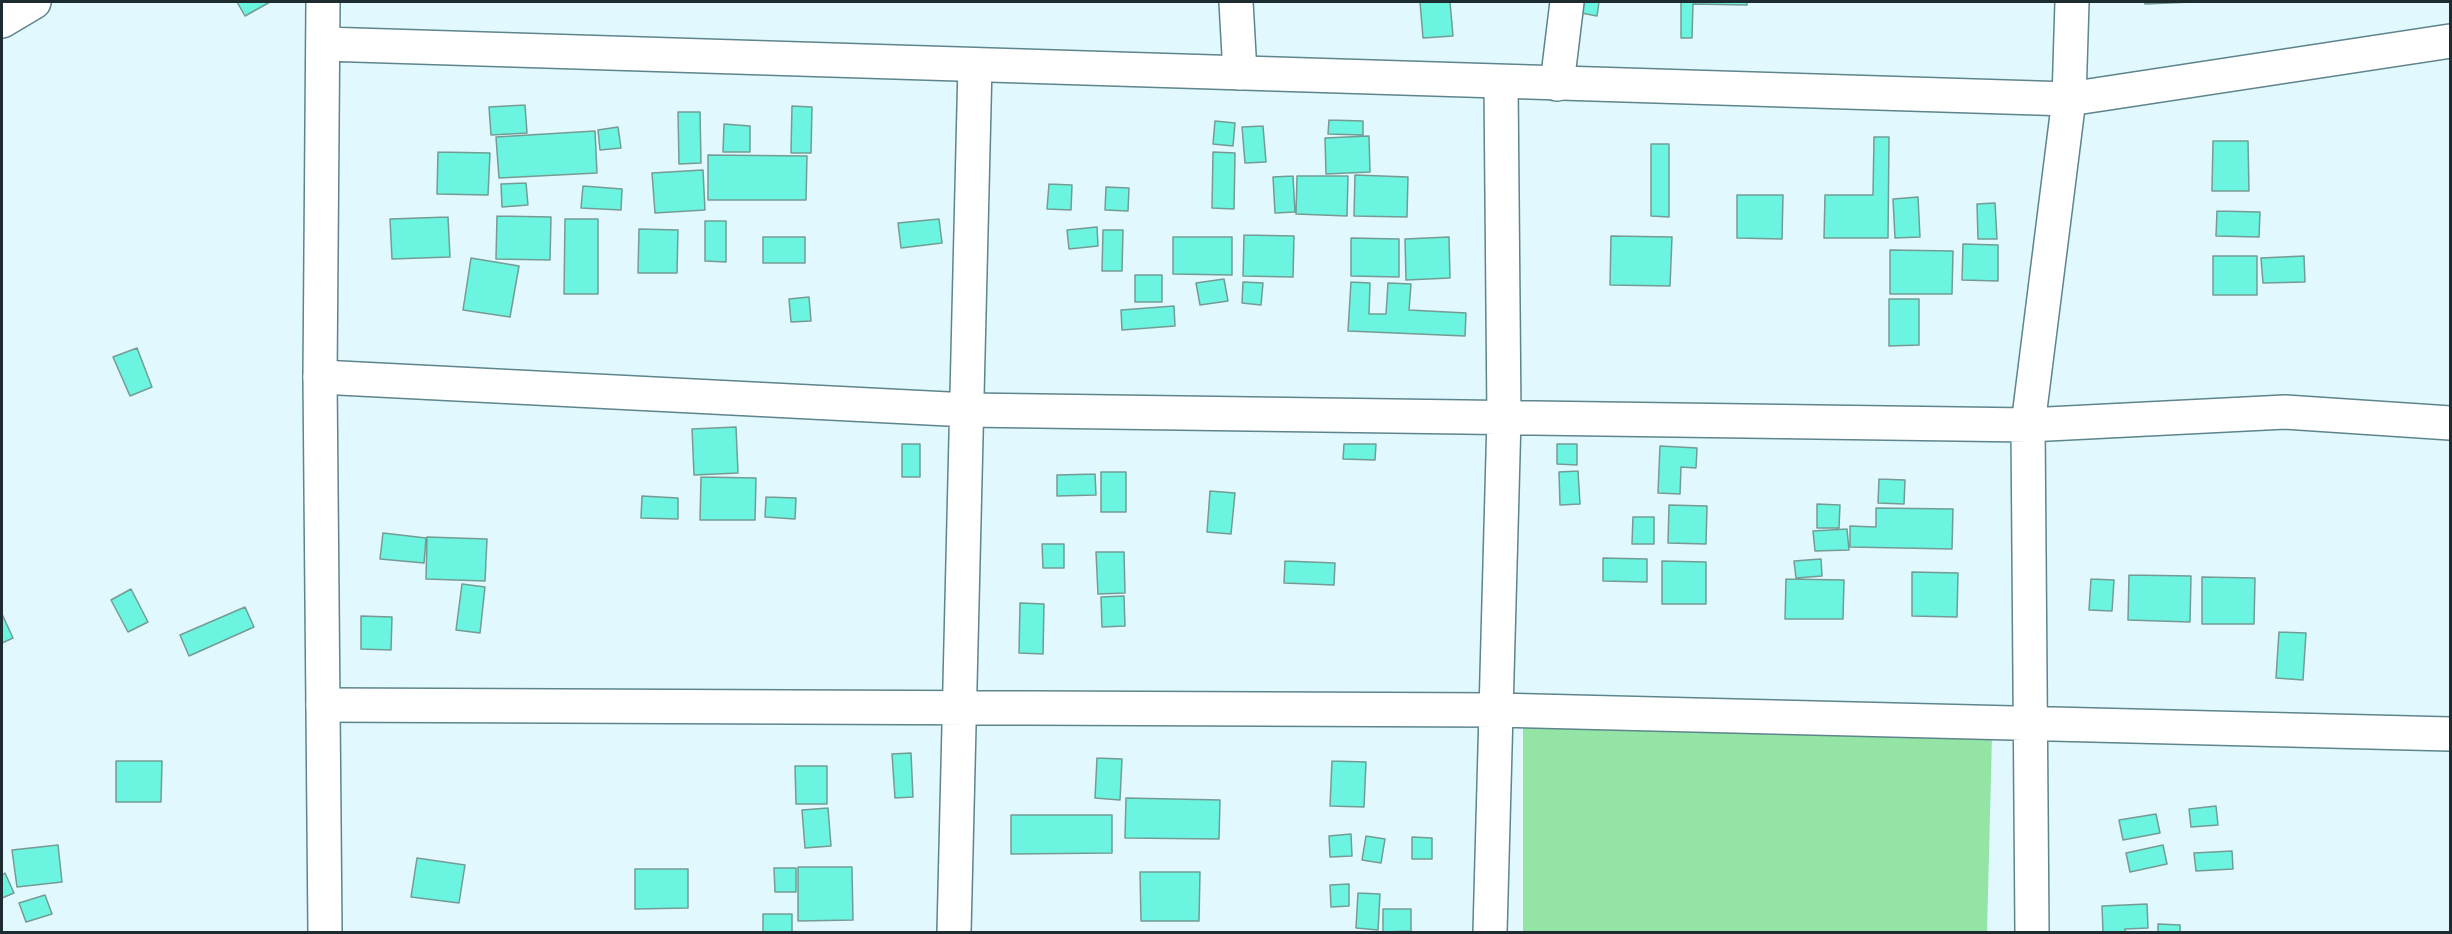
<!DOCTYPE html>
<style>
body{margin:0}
#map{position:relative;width:2452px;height:934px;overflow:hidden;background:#e0f8fe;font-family:"Source Sans 3",sans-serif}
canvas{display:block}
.frame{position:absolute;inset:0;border:3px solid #1c2c30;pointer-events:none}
</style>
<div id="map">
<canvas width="2452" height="934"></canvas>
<div class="frame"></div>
</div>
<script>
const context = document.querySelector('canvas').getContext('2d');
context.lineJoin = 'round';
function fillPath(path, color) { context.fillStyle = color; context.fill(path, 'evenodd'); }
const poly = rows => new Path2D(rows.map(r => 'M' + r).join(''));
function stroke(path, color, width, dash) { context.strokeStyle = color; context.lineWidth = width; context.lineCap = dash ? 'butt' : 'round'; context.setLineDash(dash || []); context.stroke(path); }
fillPath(poly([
 [1523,727,1992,737,1987,932,1523,932]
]), '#94e5a5');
const building = poly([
 [237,2,270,2,245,16,237,2],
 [1420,2,1450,2,1453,36,1423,38,1420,2],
 [1578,2,1599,2,1597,16,1576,12,1578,2],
 [1681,2,1747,2,1747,5,1693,4,1692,38,1681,38,1681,2],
 [2144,2,2192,2,2145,4,2144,2],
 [525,105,527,133,491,135,489,107,525,105],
 [792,106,812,107,811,153,791,153,792,106],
 [678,112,700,112,701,163,679,164,678,112],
 [1329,120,1363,121,1363,135,1328,134,1329,120],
 [1215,121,1235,123,1233,146,1213,144,1215,121],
 [724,124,750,126,750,152,723,152,724,124],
 [1263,126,1266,162,1245,163,1242,127,1263,126],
 [618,127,621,148,600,150,598,130,618,127],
 [595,131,597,173,499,178,496,137,595,131],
 [1369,136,1370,172,1326,174,1325,138,1369,136],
 [1874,137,1889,137,1888,238,1824,238,1825,195,1873,195,1874,137],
 [2213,141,2248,141,2249,191,2212,191,2213,141],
 [1651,144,1669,144,1669,217,1651,216,1651,144],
 [438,152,490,153,488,195,437,194,438,152],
 [1213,152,1235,153,1234,209,1212,208,1213,152],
 [708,155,807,156,806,200,708,200,708,155],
 [703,170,705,210,655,213,652,173,703,170],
 [1355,175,1408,177,1407,217,1354,216,1355,175],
 [1293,176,1295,212,1275,213,1273,177,1293,176],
 [1297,176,1348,176,1347,216,1296,214,1297,176],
 [526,183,528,205,502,207,501,184,526,183],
 [1049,184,1072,185,1071,210,1047,209,1049,184],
 [583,186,622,189,621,210,581,208,583,186],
 [1106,187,1129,188,1128,211,1105,210,1106,187],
 [1737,195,1783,195,1782,239,1737,238,1737,195],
 [1918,197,1920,237,1895,238,1893,199,1918,197],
 [1995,203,1997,239,1978,239,1977,204,1995,203],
 [2217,211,2260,212,2259,237,2216,236,2217,211],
 [497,216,551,217,550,260,496,259,497,216],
 [448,217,450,257,392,259,390,219,448,217],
 [565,219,598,219,598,294,564,294,565,219],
 [939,219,942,243,901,248,898,223,939,219],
 [705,221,726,221,726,262,705,261,705,221],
 [1097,227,1098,246,1069,249,1067,230,1097,227],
 [639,229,678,230,677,273,638,273,639,229],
 [1103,230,1123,230,1122,271,1102,271,1103,230],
 [1244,235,1294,236,1293,277,1243,276,1244,235],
 [1611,236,1672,237,1670,286,1610,285,1611,236],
 [763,237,805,237,805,263,763,263,763,237],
 [1173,237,1232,237,1232,275,1173,274,1173,237],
 [1449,237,1450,278,1406,280,1405,239,1449,237],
 [1351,238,1399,239,1399,277,1351,276,1351,238],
 [1963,244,1998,245,1998,281,1962,280,1963,244],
 [1890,250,1953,251,1952,294,1890,294,1890,250],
 [2213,256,2257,256,2257,295,2213,295,2213,256],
 [2304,256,2305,282,2263,283,2261,258,2304,256],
 [471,258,519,266,510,317,463,310,471,258],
 [1135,275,1162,275,1162,302,1135,302,1135,275],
 [1224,279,1228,301,1200,305,1196,283,1224,279],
 [1243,282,1263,283,1261,305,1242,303,1243,282],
 [1351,282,1370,283,1369,314,1386,314,1388,283,1411,284,1409,310,1466,313,1465,336,1348,331,1351,282],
 [809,297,811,321,791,322,789,299,809,297],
 [1889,299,1919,299,1919,345,1889,346,1889,299],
 [1174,306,1175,326,1122,330,1121,310,1174,306],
 [137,348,152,387,130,396,113,357,137,348],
 [736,427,738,473,694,475,692,429,736,427],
 [902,444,920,444,920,477,902,477,902,444],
 [1344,444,1376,444,1375,460,1343,459,1344,444],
 [1557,444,1577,444,1577,465,1557,464,1557,444],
 [1660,446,1697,448,1696,468,1681,467,1680,494,1658,493,1660,446],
 [1578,471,1580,504,1560,505,1559,472,1578,471],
 [1101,472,1126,472,1126,512,1101,512,1101,472],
 [1095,474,1096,495,1057,496,1057,475,1095,474],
 [701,477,756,478,755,520,700,520,701,477],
 [1879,479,1905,480,1904,504,1878,503,1879,479],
 [1210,491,1235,493,1231,534,1207,532,1210,491],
 [642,496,678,498,678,519,641,518,642,496],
 [766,497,796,498,795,519,765,517,766,497],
 [1817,504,1840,505,1839,528,1817,528,1817,504],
 [1669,505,1707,506,1706,544,1668,543,1669,505],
 [1876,508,1953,509,1952,549,1850,547,1850,526,1876,527,1876,508],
 [1633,517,1654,517,1654,544,1632,544,1633,517],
 [1847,529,1849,550,1815,551,1813,531,1847,529],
 [383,533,426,538,424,563,380,559,383,533],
 [427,537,487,539,485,581,426,579,427,537],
 [1042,544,1064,544,1064,568,1043,568,1042,544],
 [1096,552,1124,552,1125,593,1098,594,1096,552],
 [1603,558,1647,559,1647,582,1603,581,1603,558],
 [1821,559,1822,576,1796,578,1794,561,1821,559],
 [1285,561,1335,563,1334,585,1284,583,1285,561],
 [1662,561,1706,562,1706,604,1662,604,1662,561],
 [1912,572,1958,573,1957,617,1912,616,1912,572],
 [2129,575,2191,576,2190,622,2128,620,2129,575],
 [2202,577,2255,578,2254,624,2202,624,2202,577],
 [1786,579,1844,580,1843,619,1785,619,1786,579],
 [2091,579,2114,580,2112,611,2089,610,2091,579],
 [462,584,485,587,480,633,456,630,462,584],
 [131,589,148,622,128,632,111,600,131,589],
 [1124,596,1125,626,1102,627,1101,597,1124,596],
 [1020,603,1044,604,1043,654,1019,653,1020,603],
 [245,607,254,627,189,656,180,635,245,607],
 [2,614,13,638,2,643,2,614],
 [361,616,392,617,391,650,361,649,361,616],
 [2279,632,2306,633,2303,680,2276,678,2279,632],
 [911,753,913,797,895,798,892,754,911,753],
 [1097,758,1122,759,1120,800,1095,798,1097,758],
 [116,761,162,761,161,802,116,802,116,761],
 [1332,761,1366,762,1364,807,1330,806,1332,761],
 [795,766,827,766,827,804,796,804,795,766],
 [1126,798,1220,800,1219,839,1125,838,1126,798],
 [2216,806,2218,825,2191,827,2189,809,2216,806],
 [828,808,831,846,805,848,802,810,828,808],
 [2156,814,2160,833,2123,840,2119,820,2156,814],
 [1011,815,1112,815,1112,853,1011,854,1011,815],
 [1351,834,1352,856,1330,857,1329,836,1351,834],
 [1366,836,1385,839,1381,863,1362,860,1366,836],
 [1412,837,1432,838,1432,859,1412,859,1412,837],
 [58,845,62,882,17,887,12,850,58,845],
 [2163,845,2167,864,2130,872,2126,853,2163,845],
 [2232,851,2233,869,2196,871,2194,853,2232,851],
 [417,858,465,865,459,903,411,897,417,858],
 [798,867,852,867,853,920,798,921,798,867],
 [774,868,796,868,796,892,775,892,774,868],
 [635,869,688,869,688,908,635,909,635,869],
 [1140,872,1200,872,1199,921,1141,921,1140,872],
 [5,873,14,893,2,898,2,875,5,873],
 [1349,884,1349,906,1331,907,1330,885,1349,884],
 [1358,893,1380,894,1378,930,1356,928,1358,893],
 [45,895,52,914,26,922,19,903,45,895],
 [2147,904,2148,928,2125,929,2125,932,2103,932,2102,906,2147,904],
 [1383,909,1411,909,1411,931,1383,932,1383,909],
 [763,914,792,914,792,932,763,932,763,914],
 [2158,924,2180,925,2180,932,2158,932,2158,924]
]);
fillPath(building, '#6bf4e0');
stroke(building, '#749c94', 1.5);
const minor = poly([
 [1236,2,1240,73],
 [2,21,34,2],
 [1557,84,1567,2],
 [320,377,968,410,2028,425,2285,412,2450,423],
 [323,705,1496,710,2450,734],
 [954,932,975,65],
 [1490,932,1504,418,1501,83],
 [2032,932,2028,425,2069,99,2072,2]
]);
const tertiary = poly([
 [323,2,320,377,325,932],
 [324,44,2069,99,2450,41]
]);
stroke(minor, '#5e848d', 36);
stroke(tertiary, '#5e848d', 36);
stroke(minor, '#fff', 33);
stroke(tertiary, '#fff', 33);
</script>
